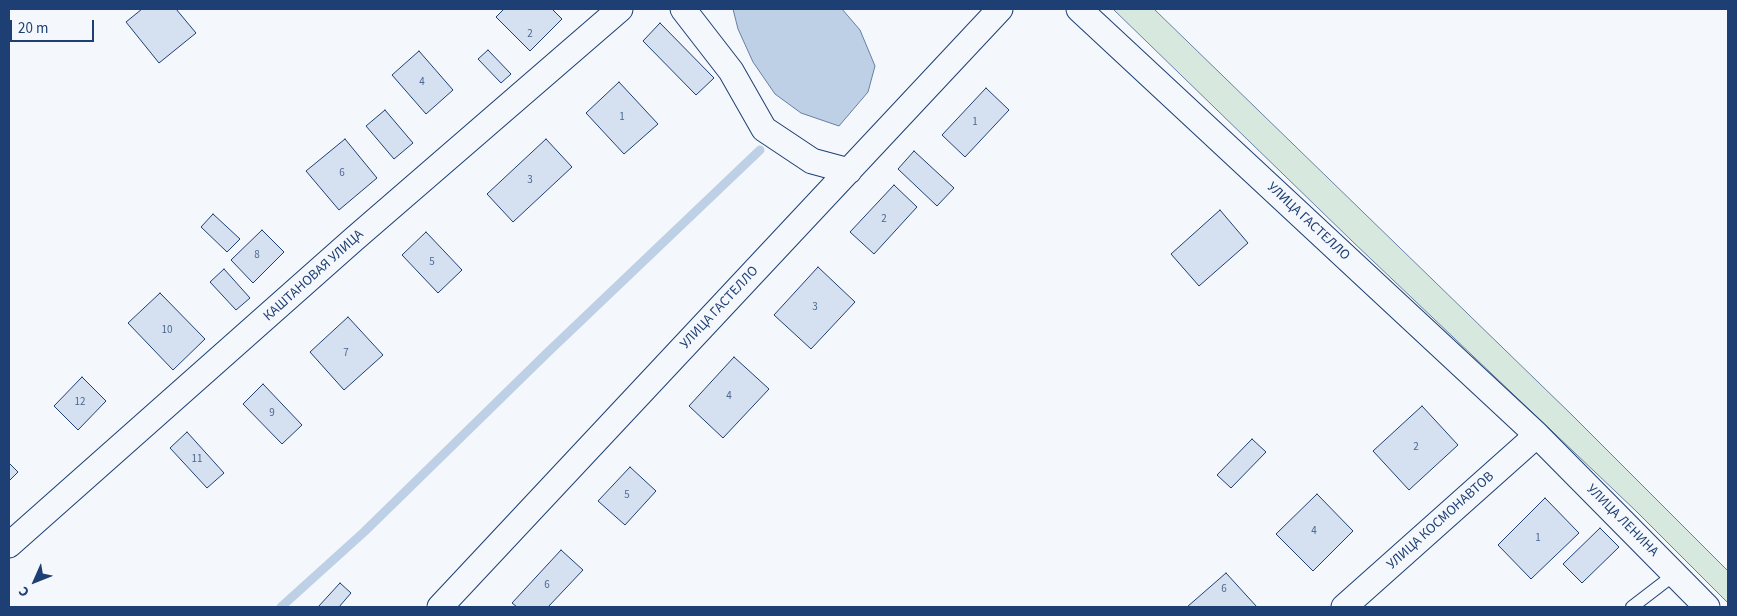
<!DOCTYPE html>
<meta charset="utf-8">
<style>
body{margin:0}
#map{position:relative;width:1737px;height:616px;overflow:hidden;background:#f4f7fb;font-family:"Source Sans 3",sans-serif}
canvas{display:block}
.frame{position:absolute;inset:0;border:10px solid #1d3f73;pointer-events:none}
.north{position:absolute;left:10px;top:556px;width:50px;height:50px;-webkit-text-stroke:4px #f4f7fb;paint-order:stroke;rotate:226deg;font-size:14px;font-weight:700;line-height:20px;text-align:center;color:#1d3f73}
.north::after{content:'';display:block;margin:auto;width:18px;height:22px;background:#1d3f73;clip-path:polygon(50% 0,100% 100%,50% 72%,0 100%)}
.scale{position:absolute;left:10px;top:20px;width:84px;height:22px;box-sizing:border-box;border:2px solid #1d3f73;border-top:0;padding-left:6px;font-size:15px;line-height:18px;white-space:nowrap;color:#1d3f73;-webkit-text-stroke:4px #f4f7fb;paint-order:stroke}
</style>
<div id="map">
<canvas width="1737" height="616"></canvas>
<div class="frame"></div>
<div class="north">С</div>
<div class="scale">20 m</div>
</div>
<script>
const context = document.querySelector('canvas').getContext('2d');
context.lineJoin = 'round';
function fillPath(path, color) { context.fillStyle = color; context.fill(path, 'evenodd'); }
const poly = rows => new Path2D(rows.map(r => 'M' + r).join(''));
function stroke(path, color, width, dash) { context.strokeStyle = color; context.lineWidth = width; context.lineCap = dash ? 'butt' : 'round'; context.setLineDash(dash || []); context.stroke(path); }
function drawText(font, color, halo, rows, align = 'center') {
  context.font = font + ' "Source Sans 3",sans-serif'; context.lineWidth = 4; context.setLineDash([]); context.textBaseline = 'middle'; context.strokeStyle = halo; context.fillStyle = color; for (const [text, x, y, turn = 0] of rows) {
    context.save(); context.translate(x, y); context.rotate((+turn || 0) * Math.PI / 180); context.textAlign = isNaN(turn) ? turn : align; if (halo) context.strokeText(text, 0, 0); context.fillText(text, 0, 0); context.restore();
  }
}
const green = poly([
 [1113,9,1154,9,1573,416,1728,571,1728,603,1636,511,1352,241,1113,9]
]);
fillPath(green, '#d7e8df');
stroke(green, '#687fa3', 1);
const water = poly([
 [733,9,842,9,860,30,875,66,868,92,839,126,801,113,775,94,753,62,738,29,733,9]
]);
fillPath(water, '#bed0e5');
stroke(water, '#687fa3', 1);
stroke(poly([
 [281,607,364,532,546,354,760,150]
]), '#bed0e5', 9);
const building = poly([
 [142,9,176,9,196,33,159,63,126,22,142,9],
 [504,9,552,9,562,19,530,51,496,17,504,9],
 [660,23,714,78,696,95,643,41,660,23],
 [488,50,511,74,501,83,478,59,488,50],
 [419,51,453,90,426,114,392,75,419,51],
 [619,82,658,124,624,154,586,113,619,82],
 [986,88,1009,110,965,157,942,135,986,88],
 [385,110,413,143,394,159,366,126,385,110],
 [345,139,377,178,339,210,306,171,345,139],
 [546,139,572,167,513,222,487,194,546,139],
 [914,151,954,188,937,206,898,169,914,151],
 [894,185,917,207,874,254,850,232,894,185],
 [1220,210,1248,243,1199,286,1171,254,1220,210],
 [213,214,240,239,227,252,201,227,213,214],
 [262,230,284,252,253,283,231,260,262,230],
 [426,232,462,270,438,293,402,255,426,232],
 [818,267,855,302,811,349,774,315,818,267],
 [224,269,250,298,236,310,210,282,224,269],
 [160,293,205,339,173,370,128,323,160,293],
 [348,317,383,355,344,390,310,352,348,317],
 [734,357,769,389,723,438,689,406,734,357],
 [82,377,106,401,78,430,54,406,82,377],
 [263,384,302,425,282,444,243,404,263,384],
 [1422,406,1458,445,1409,490,1373,451,1422,406],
 [187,432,224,473,207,488,170,448,187,432],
 [1252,439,1266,452,1231,488,1217,475,1252,439],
 [9,463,18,472,9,481,9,463],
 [630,467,656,491,625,525,598,501,630,467],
 [1317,494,1353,531,1313,571,1276,534,1317,494],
 [1545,498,1579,533,1531,579,1498,545,1545,498],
 [1600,528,1619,547,1582,583,1563,564,1600,528],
 [561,550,583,570,548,607,517,607,512,603,561,550],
 [1226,573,1257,607,1187,607,1226,573],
 [340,583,351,593,339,607,318,607,340,583]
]);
fillPath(building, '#d5e0f0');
stroke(building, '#1d3f73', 1);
const lane = poly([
 [1632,607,1675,574]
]);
const street = poly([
 [683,9,731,71,764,129,812,161,849,171],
 [1079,9,1537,435,1707,607],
 [9,545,353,240,620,9],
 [440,607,1000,9],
 [1344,607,1537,435]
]);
stroke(lane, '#1d3f73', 14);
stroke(street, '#1d3f73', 27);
stroke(lane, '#f4f7fb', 12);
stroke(street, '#f4f7fb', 25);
drawText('11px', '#4b6792', null, [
 ["2",530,35],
 ["4",422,83],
 ["1",622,118],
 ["1",975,123],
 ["6",342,174],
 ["3",530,181],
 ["2",884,220],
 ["8",257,256],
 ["5",432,263],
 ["3",815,308],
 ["10",167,331],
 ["7",346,354],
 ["4",729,397],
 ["12",80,403],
 ["9",272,414],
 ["2",1416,448],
 ["11",197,460],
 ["5",627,496],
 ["4",1314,532],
 ["1",1538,539],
 ["6",547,586],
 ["6",1224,590]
]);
drawText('14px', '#1d3f73', '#f4f7fb', [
 ["УЛИЦА ГАСТЕЛЛО",1308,222,43],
 ["КАШТАНОВАЯ УЛИЦА",314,276,-42],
 ["УЛИЦА ГАСТЕЛЛО",720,308,-47],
 ["УЛИЦА КОСМОНАВТОВ",1441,521,-42],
 ["УЛИЦА ЛЕНИНА",1622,521,45]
]);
</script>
